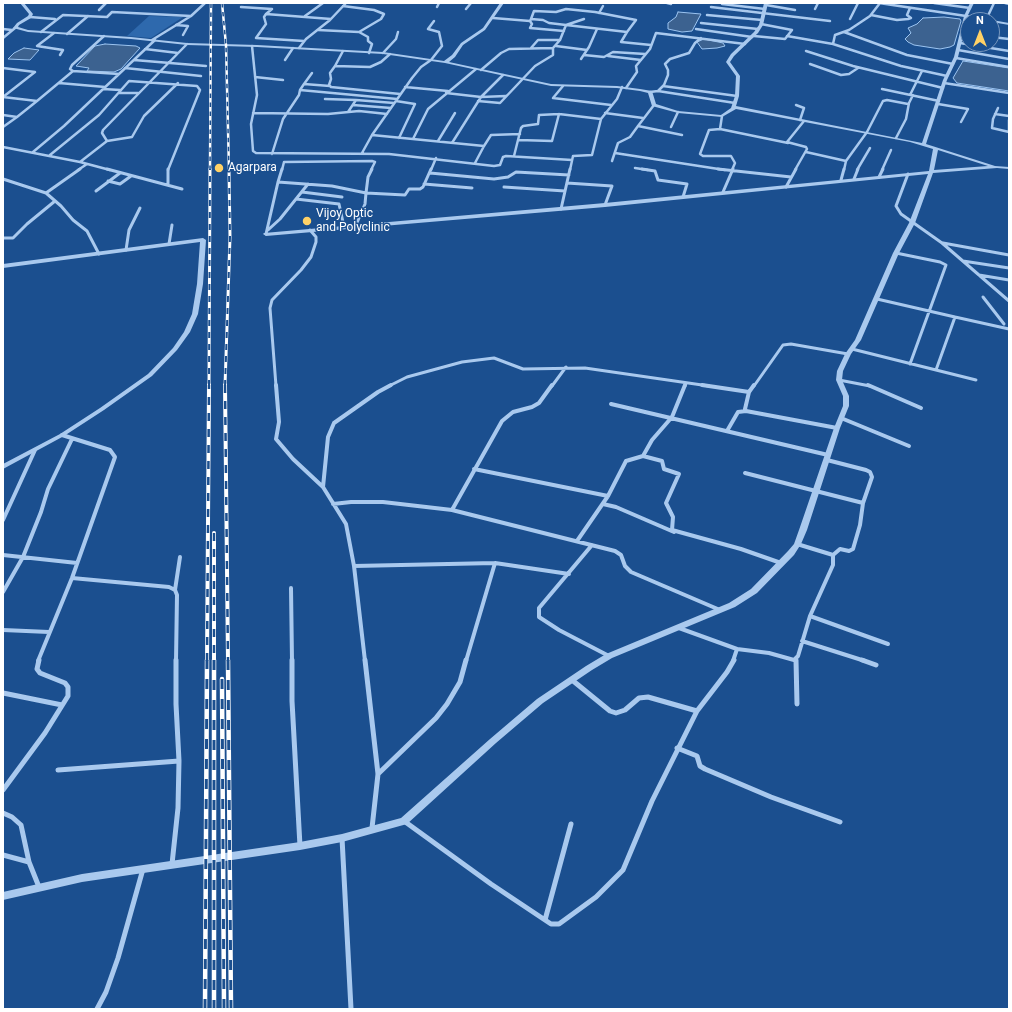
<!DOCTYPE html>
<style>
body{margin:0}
#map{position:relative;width:1012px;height:1012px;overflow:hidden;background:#1b4f8f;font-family:Roboto,sans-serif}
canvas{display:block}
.frame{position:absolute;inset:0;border:4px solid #fff;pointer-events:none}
.north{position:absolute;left:960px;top:12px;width:40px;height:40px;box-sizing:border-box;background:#1b4f8f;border:1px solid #7695bc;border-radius:50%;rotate:0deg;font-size:11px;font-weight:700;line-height:16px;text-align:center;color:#fff}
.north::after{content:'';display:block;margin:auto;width:14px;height:18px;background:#ffd166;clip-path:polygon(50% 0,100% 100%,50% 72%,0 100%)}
</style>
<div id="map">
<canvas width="1012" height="1012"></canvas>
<div class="frame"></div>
<div class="north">N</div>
</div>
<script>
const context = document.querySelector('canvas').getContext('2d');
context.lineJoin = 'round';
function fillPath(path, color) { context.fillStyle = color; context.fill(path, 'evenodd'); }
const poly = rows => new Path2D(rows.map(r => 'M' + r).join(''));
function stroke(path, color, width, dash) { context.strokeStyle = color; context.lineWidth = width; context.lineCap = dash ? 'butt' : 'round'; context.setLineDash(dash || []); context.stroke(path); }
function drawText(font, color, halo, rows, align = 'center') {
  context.font = font + ' Roboto,sans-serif'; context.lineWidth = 3; context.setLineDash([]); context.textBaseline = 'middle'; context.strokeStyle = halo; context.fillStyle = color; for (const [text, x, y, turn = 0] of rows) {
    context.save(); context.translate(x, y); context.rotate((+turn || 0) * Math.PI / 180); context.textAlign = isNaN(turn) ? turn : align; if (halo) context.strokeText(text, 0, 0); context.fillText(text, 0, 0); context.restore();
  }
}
fillPath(poly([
 [149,16,183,17,151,38,127,36]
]), '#2e69ad');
const water = poly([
 [678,12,701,14,692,31,682,32,668,29,668,23,676,17,678,12],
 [923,18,944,17,960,19,961,21,954,45,950,47,940,49,914,45,908,42,905,39,911,33,908,28,917,24,923,18],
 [704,39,723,43,725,46,717,48,702,49,697,42,704,39],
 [105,44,136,46,140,48,121,69,114,72,87,71,89,68,76,66,95,46,105,44],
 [24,48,39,50,30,60,8,59,14,53,24,48],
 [963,61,1009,68,1009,91,957,83,953,78,963,61]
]);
fillPath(water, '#3c6290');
stroke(water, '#9cc4f0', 1);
stroke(poly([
 [667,3,671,4],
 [879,3,966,16],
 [880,3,870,16,849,30,835,35,833,44,901,66,947,76],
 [934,3,970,8],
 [1005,3,1009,4],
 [722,4,765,9],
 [766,5,795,10],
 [241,7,272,9],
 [437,7,439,3],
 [711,7,830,21],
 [272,9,266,14,331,19],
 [466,9,471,3],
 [815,9,818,3],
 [99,10,106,3],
 [599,13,603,6],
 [266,14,264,17,266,24,256,38,304,41],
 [707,15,762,20],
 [871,15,897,20,908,19,911,18,907,15,910,8],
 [305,16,323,3],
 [30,17,55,19],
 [493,18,530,21,532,24,530,28,564,31],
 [850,19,858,3],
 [986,20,994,3],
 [530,21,531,19,543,20,549,23,566,25,584,19],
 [701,23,758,29],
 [176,25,188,26,183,35],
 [3,29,12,30],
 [696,29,752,37],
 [318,30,359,32,381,19,384,14,374,10,343,6],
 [41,32,63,15,107,17,112,12,191,16,205,3],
 [359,32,368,37,368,41,372,44,369,53],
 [627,32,621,42,651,45],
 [844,32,907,55,953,64],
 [54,33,37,46,63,50,60,55],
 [67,34,88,16],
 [754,36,785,39,792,30,761,24],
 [787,36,833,44],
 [992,37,1009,39],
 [3,38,15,28],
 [152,40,191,16],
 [960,43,1009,51],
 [252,46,257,95,251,124,253,151,256,153,389,154,494,166,500,165,503,157,506,156,572,160],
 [556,46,587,50],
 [299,48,306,39,330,20,346,3],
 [531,48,538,40,560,40],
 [145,49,178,53],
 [958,50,1009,59],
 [806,51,853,66,943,88],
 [383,53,396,39,398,32],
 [390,54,381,62,370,67,335,66,330,73,331,79,329,85,331,87,400,94],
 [584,55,604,57,613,52,645,54],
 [608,56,641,60],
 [956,58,1009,67],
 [581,59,589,47,597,29],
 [134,60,206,66],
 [285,60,293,48],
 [810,64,841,75,849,74,858,68],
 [335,66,343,51],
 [3,68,35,72,3,97],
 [125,68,201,76],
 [481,70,501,53,509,49,553,48,560,40,566,25,627,32,636,20,595,12,566,9,556,12,534,11,531,19],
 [73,71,119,74,155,40],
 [255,77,283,80],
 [59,83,105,87],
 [944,83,1009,93],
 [304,84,312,73],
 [563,86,553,98,611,105],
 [663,86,737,96],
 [405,87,448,91],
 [626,88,637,72,636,66,650,49,656,33,745,44],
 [103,89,120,90],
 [882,89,939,101],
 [300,90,304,84,330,86],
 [658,91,735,103],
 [650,92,658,91,664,85,668,75,668,70,665,64,670,59,689,53,695,43,701,38],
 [119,93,138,93],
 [446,93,481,97,506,96],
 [910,95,922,71],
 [3,97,37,101,17,117],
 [325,99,356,100,348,112],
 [356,100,394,103],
 [37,101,73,71,70,69,72,65,104,36],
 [396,101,415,104,399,138],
 [478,101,500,103,535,66,553,55,553,48],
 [938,104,968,109,961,122],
 [353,105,391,108],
 [654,105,638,126,682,135],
 [796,105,804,108,800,120],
 [998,108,993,119,992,128,1009,132,1009,120],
 [253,113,328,114,359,111,387,114],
 [605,113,643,118],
 [995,114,1009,116],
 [3,115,17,117,3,127],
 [722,116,720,129,709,130,700,154,703,156,731,156,735,163,732,170],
 [671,127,678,112],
 [720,129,788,143],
 [372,135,484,146,475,163],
 [896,138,906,119,909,103,913,95],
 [413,139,428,109,476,69],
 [519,140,552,141,559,114],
 [107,141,132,137,144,116,178,83],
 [438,141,455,113],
 [452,143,481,97,503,75],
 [484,146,491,135,520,134],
 [3,147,80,162,110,170],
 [33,152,64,126,119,74],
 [806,152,846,161],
 [362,153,372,135,412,78,421,67,431,60,442,46,439,32,428,29,434,21],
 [615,153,725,170],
 [272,154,283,119,299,95,300,90,397,99],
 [50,155,99,115,129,81,197,86,200,90,168,170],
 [514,156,521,128,523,126,538,124,539,115,559,114,601,119],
 [612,161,618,143,630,137,638,126],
 [80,162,107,141,102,133,103,130,187,44],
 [635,168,648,170],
 [78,170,87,164],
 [282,170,284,162,372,161,375,162,371,170],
 [431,170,436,158],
 [570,170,573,156,592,155,601,119,617,99,622,87],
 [795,170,807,149,806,147,787,142,804,121],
 [844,170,846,161,867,132,883,101,887,100,908,104],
 [857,170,870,148],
 [882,170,891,150]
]), '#a9c9ee', 2.5);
stroke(poly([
 [107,169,182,189],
 [168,169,168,185],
 [642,169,655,171,658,180,687,184,683,197],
 [718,169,791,177],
 [430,173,494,179,508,177,516,172,569,175],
 [908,174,896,206,901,214,942,243,1009,301],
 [879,177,883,169],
 [3,179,46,193,61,206,73,220,87,231,99,254],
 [854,179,858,169],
 [841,180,844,169],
 [108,181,120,184,131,176],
 [278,182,332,186,366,193,368,177,372,169],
 [278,182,282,169],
 [567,183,612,186,605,205],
 [424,184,472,188],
 [504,187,565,191],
 [786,187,796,169],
 [96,191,120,173],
 [302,192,342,197],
 [723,192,733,169],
 [46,193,80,169],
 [296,199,339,204,344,227],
 [561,209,570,169],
 [356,225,365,204,366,193,405,195,409,189,420,189,423,187,431,169],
 [268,230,280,219,308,184],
 [266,234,278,182],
 [3,238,13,238,27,224,55,201],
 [943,243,1009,255],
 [169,244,172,225],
 [126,250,129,230,140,208],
 [896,253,940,262,946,265,910,364],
 [963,261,1009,268],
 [979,275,1009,280],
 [983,297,1004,324],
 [877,299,955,317,936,370],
 [955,317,1009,329],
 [852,349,976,380],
 [839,380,870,386],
 [276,386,270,308,272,300,301,270,311,257,316,242,316,237,310,230],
 [389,386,407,377,462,362,494,358,523,369,585,368,709,386],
 [552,386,566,367],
 [685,386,686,383],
 [754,386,783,345,791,344,848,354]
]), '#a9c9ee', 3);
stroke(poly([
 [276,385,279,422,276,439,293,459,323,487],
 [685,385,672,417,652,440,643,456,662,461,664,469,679,474,666,503,673,517,672,530,741,549,781,563],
 [702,385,749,392],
 [754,385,749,392,745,409,746,411,837,428],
 [868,385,921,408],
 [611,404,828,455],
 [841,418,909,446],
 [727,431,738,412,746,411],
 [827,460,866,470,870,472,872,477,863,503,860,525,853,549,849,551,840,549,833,555],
 [474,469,608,496],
 [745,473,863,503],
 [333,504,351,502,383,502,452,510,615,551,621,555,625,566,631,572,720,610],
 [603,504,616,507,674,532],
 [452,510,502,421,513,412,532,407,539,403,552,385],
 [3,520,35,450],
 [577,541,608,496,626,461,643,456],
 [592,545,539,608,539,617,559,630,609,656],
 [3,555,77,563],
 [495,563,569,574],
 [354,566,495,563,466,661],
 [72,578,169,587,175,590,177,595,176,661],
 [291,588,292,661],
 [175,590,180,557],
 [3,592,23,557,41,512,48,489,72,439],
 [810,616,888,644],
 [679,628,737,649,733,661],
 [3,630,49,632],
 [802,641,865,661],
 [737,649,769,653,794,660,798,656,810,616,833,565,833,555,797,544],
 [796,659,796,661],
 [38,661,72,578,115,457,110,450,62,435],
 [365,661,354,566,346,524,323,487,328,437,334,423,378,392,391,385]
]), '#a9c9ee', 4);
stroke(poly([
 [292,660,292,701,300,846],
 [365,660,378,774,372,828],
 [796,660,797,704],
 [862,660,876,665],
 [572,680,610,711,616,713,625,710,639,698,648,697,697,711],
 [3,693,62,705],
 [677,748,697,756,700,766,705,769,771,797,840,822],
 [58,770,179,761],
 [378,774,436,718,447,704,460,682,466,660],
 [3,790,45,733,68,696,68,687,65,683,40,673,37,669,39,660],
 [3,813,12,817,21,825,29,862],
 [404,821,491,884,551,924,559,924,596,897,623,870,652,801,697,711,727,672,734,660],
 [342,838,351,1009],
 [3,855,29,862,39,887],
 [172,864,178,808,179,761,176,704,176,660],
 [545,920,571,824],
 [97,1009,106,992,118,958,143,869]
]), '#a9c9ee', 5);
fillPath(poly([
 [20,3,24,3,33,14,31,18,19,25,18,27,28,30,131,37,187,43,257,45,383,52,444,61,452,55,461,43,483,28,500,3,504,3,485,30,463,45,455,57,449,62,551,84,617,86,640,89,652,91,656,104,678,111,721,115,731,108,735,96,736,76,726,62,731,54,754,32,759,25,764,3,768,3,763,25,758,33,734,56,730,62,740,76,739,96,736,106,922,143,943,80,954,57,964,16,970,3,974,3,968,15,989,20,981,20,968,17,958,57,947,80,926,144,995,166,1009,167,1009,169,997,168,933,173,915,223,899,253,861,340,851,354,843,371,842,380,849,396,849,406,840,428,807,530,801,544,794,555,757,593,735,607,612,658,592,670,543,703,496,743,407,824,342,842,300,850,82,882,3,900,3,892,82,874,300,842,342,834,401,818,490,739,537,699,586,666,606,654,729,603,751,589,788,551,794,544,799,530,834,428,843,406,843,396,836,380,837,371,845,354,855,340,893,253,909,223,928,174,605,207,266,236,263,234,264,233,605,203,929,171,933,149,910,142,736,109,722,117,678,113,652,106,648,93,640,91,617,88,551,86,445,63,383,54,257,47,187,45,131,39,28,32,13,28,17,23,28,16,29,14,20,3],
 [938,150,988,166,934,170,938,150],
 [991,20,992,20,1009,23,1009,25,992,22,991,20],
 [203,238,206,240,203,284,198,314,190,332,177,350,152,376,104,410,64,436,3,469,3,464,60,434,100,408,148,374,173,348,184,332,192,314,197,284,200,242,3,268,3,264,203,238]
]), '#a9c9ee');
const railFar3 = poly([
 [222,3,226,45,229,170],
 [210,170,211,3]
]);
const railFar2 = poly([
 [209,386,210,169],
 [225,386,230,237,229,169]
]);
const railFar1 = poly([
 [225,385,228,661],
 [214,533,214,661],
 [207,661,209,385]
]);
const rail = poly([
 [214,660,214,1009],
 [228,660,231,1009],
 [222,679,224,1009],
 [205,1009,207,660]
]);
stroke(railFar3, '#fff', 2.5);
stroke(railFar2, '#fff', 3);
stroke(railFar1, '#fff', 4);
stroke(rail, '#fff', 4.5);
stroke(railFar3, '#1b4f8f', 1.5, [4.5]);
stroke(railFar2, '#1b4f8f', 2, [6]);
stroke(railFar1, '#1b4f8f', 2.5, [8]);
stroke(rail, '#1b4f8f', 3, [10]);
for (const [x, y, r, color] of [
 [219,168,5,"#ffd166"],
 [307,221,5,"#ffd166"]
]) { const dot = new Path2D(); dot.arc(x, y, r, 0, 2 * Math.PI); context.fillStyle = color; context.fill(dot); stroke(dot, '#1b4f8f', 1.5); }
drawText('12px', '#fff', '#1b4f8f', [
 ["Agarpara",228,168],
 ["Vijoy Optic",316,214],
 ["and Polyclinic",316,228]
], 'left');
</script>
